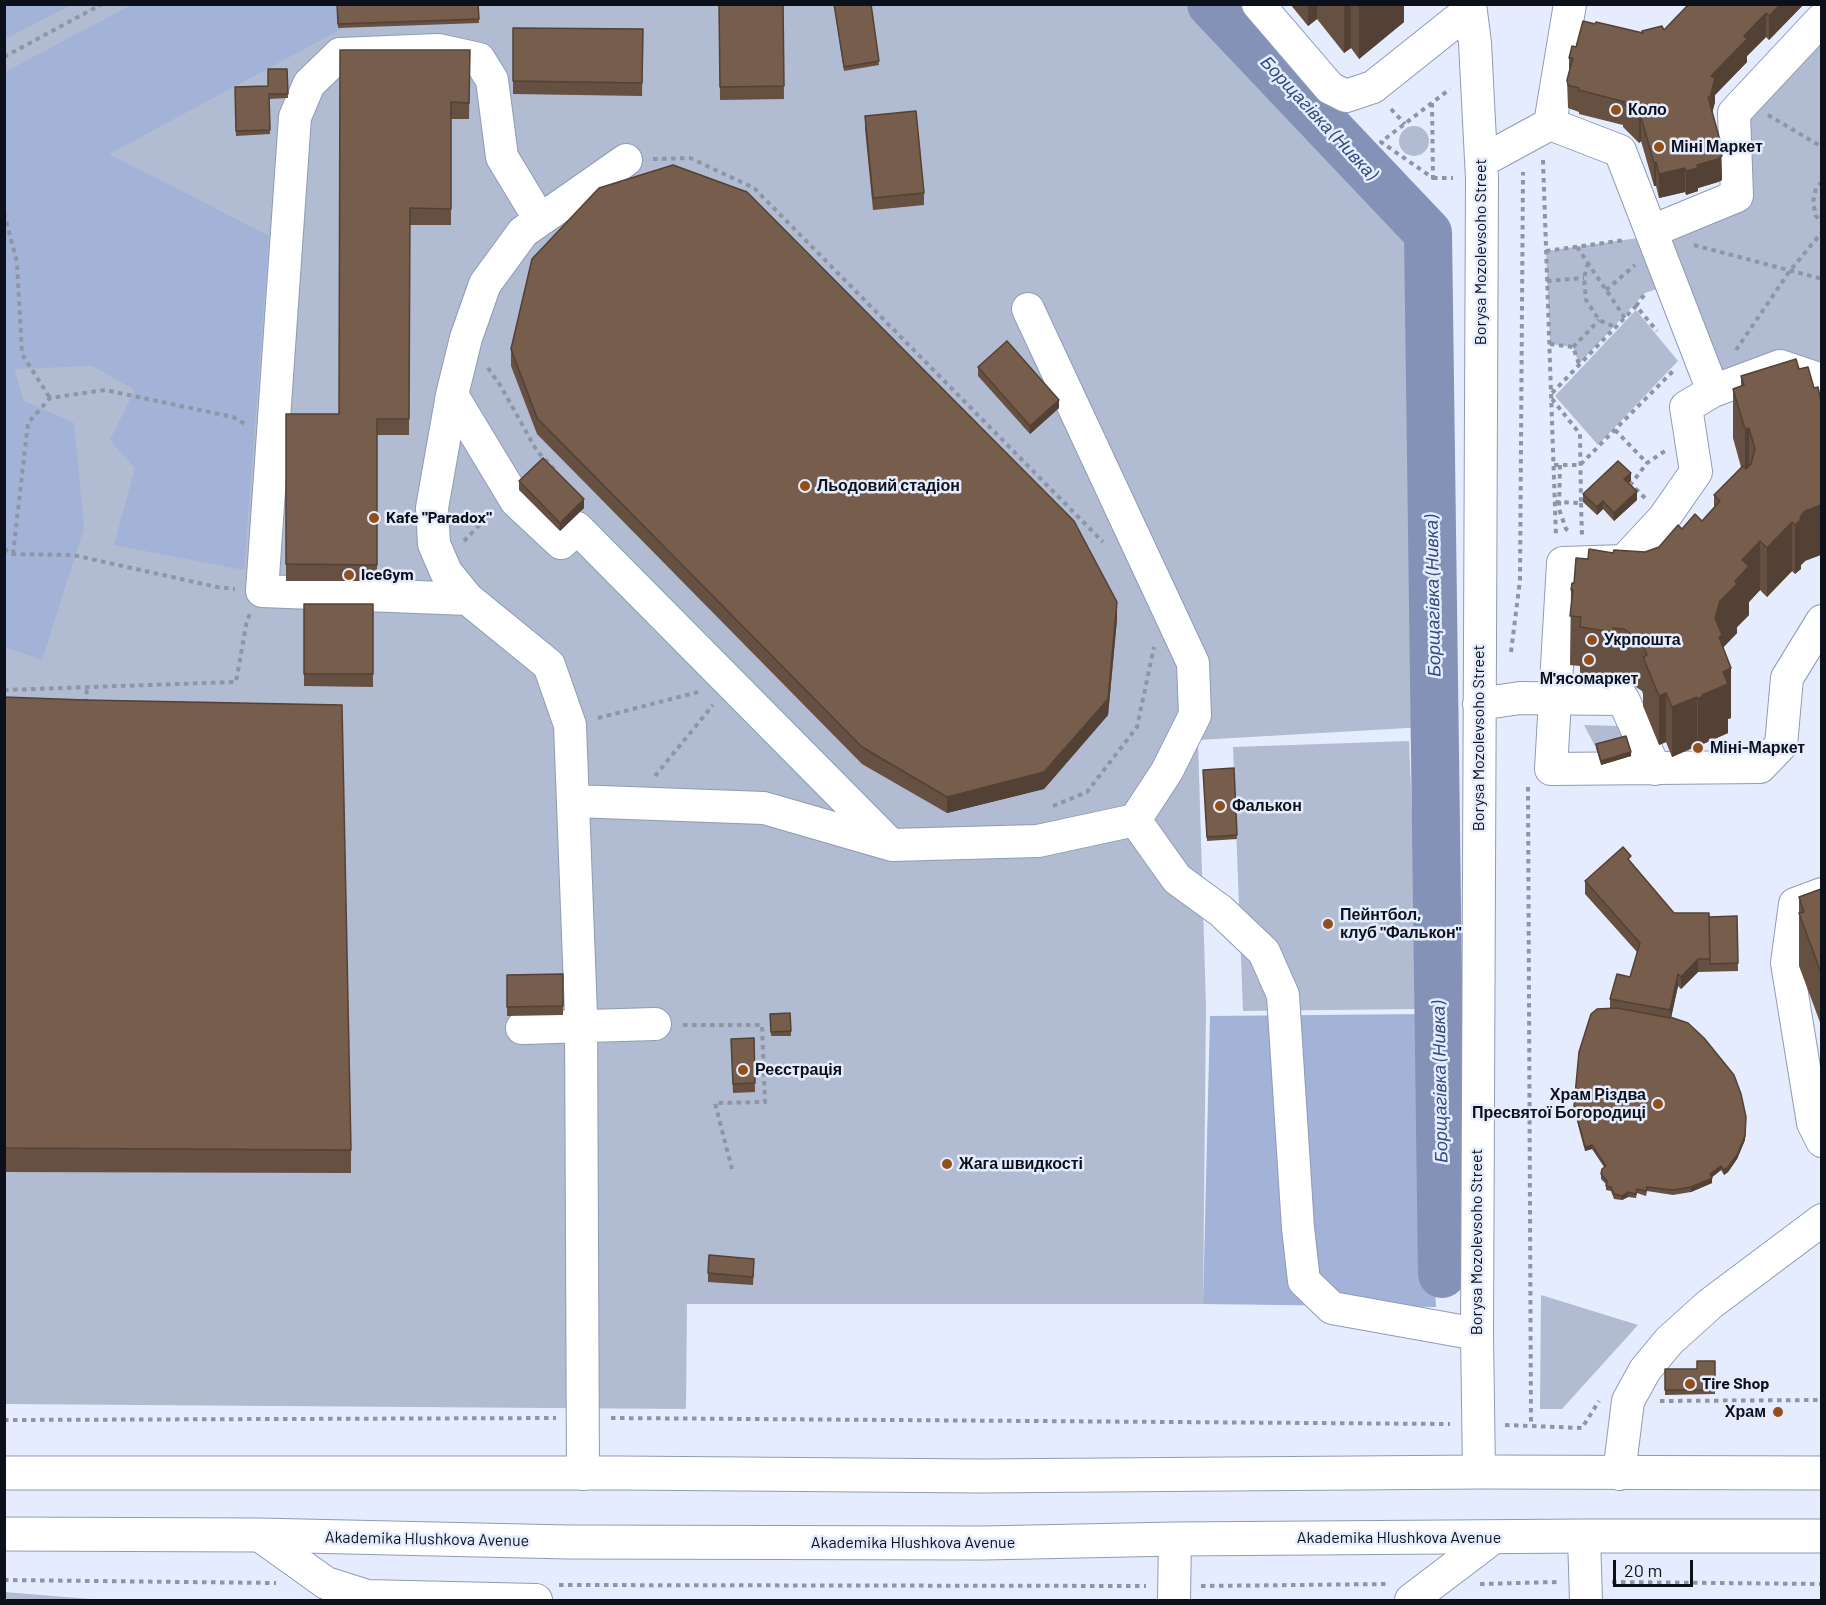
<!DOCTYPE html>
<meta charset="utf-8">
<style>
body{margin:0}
#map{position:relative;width:1826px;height:1605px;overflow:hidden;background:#e4ecfe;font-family:Barlow,sans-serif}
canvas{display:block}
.frame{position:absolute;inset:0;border:6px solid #0c101a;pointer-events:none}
.scale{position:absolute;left:1613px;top:1560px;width:80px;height:27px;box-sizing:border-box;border:3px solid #0c101a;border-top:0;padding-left:8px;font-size:18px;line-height:21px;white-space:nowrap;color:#0c101a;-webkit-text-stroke:4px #e4ecfe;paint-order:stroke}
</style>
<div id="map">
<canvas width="1826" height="1605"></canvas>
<div class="frame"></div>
<div class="scale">20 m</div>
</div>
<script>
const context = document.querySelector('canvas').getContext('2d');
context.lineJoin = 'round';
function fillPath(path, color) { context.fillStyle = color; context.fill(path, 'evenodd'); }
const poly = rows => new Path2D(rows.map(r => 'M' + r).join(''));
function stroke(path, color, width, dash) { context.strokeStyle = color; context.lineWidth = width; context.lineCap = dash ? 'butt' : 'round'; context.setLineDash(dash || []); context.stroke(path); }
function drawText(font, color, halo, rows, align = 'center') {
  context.font = font + ' Barlow,sans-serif'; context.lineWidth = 5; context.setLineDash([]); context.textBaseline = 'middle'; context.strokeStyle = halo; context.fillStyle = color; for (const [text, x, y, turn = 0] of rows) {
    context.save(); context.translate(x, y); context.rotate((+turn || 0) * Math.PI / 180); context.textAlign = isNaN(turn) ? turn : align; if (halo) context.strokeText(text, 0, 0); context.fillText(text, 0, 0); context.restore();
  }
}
fillPath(poly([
 [4,5,1198,5,1421,236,1425,727,1198,740,1206,1007,1203,1304,687,1304,686,1409,5,1404],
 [1821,33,1821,368,1718,376,1665,237,1751,202,1745,117],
 '1399 141a15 15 0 1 1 30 0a15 15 0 1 1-30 0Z',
 [1638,238,1657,289,1645,293,1579,364,1573,347,1550,344,1546,251],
 [1636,310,1678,361,1598,445,1555,396],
 [1584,725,1619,726,1626,740,1596,748],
 [1409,741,1420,1009,1243,1011,1233,747],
 [1541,1295,1638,1325,1562,1409,1540,1409],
 [4,1592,102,1600,5,1600]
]), '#b1bbd1');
fillPath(poly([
 [5,4,71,4,71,5,5,39],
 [131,5,386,5,109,154,269,236,244,570,114,545,135,468,110,440,135,390,92,366,14,369,24,401,74,423,84,528,42,660,5,647,5,72],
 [1422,1014,1436,1307,1203,1304,1210,1016]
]), '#a3b3d8');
stroke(poly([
 [1211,4,1428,233,1442,1274]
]), '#8392b6', 48);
const minor = poly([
 [1258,4,1330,88,1346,96,1373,87,1457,20],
 [1470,4,1475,43,1482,179,1477,1334,1479,1472],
 [1570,4,1550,124,1620,151,1713,391],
 [1482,161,1550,124],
 [1652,231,1737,196,1734,113,1822,19],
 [1822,380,1780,366,1713,391,1686,407,1696,472,1664,518,1624,561,1563,563,1551,769,1760,767,1781,745,1787,678,1822,621],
 [452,395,516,501,561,543,577,528,889,843],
 [468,599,262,591,295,117,309,84,340,54,438,50,479,59,492,80,502,157,540,220],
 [1479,704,1520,698,1623,699,1655,769],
 [574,801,764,808,892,845,1038,841,1135,820,1167,771,1195,715,1193,663,1028,309],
 [1135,820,1177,879,1221,911,1264,952,1283,995,1298,1228,1304,1281,1332,1308,1477,1334],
 [1822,894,1795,904,1787,963,1813,1123,1822,1141],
 [522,1028,655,1024],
 [583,1474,581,1014,570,725,549,665,468,599,446,572,434,544,432,508,452,395,466,338,485,284,523,232,626,160],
 [1619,1474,1628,1401,1645,1370,1669,1341,1710,1304,1822,1220],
 [259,1535,326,1583,367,1596,536,1600],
 [1584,1536,1586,1600],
 [1174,1600,1175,1539],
 [1411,1600,1494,1537]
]);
const highway = poly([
 [4,1473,621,1473,980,1476,1479,1472,1822,1473],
 [4,1534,259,1535,568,1542,984,1543,1175,1539,1584,1536,1822,1536]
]);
stroke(minor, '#8f9bb6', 34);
stroke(highway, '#8f9bb6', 35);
stroke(poly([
 [4,57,102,4],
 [1432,103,1433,178,1381,142,1450,89],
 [1391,109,1405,124],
 [1768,115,1822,147],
 [653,159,690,158,754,188,1103,542],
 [1543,160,1556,537],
 [1433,178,1453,178],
 [1822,182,1816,188,1813,202,1816,216,1822,223],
 [4,213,17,262,22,354,50,398],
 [1694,245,1822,279],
 [1577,247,1625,318],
 [1546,251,1625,240],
 [1588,263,1584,278,1586,300,1599,320,1615,327],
 [1547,281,1584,278],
 [1606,290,1635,265],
 [1636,306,1644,295],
 [1550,344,1573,347,1579,364],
 [1573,347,1599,320],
 [1736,350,1789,272,1822,232],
 [488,368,500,385,537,451,556,471],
 [1552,393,1636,306,1657,331],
 [1552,399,1580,434,1581,503,1555,502],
 [1615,430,1647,463],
 [1554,465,1580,465,1675,369],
 [1560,465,1559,509,1566,529,1571,533],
 [1645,498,1631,484,1647,463,1665,451],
 [1581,503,1582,536],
 [464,541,492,512],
 [4,549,13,554,73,555,217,587,235,589],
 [13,554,28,423,50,398,105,390,233,417,245,424],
 [1511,652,1520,580,1523,172],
 [4,690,236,682,247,620,250,614],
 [86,703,87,686],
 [598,718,698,692],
 [655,776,713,705],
 [1528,787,1531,1425],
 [1053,806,1087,792,1137,727,1154,647],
 [683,1025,762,1025,765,1102,715,1103,732,1169],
 [1660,1401,1822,1400],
 [611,1418,1450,1424],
 [4,1420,556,1418],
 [1505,1425,1582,1428,1599,1401],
 [4,1580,276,1583],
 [1612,1582,1822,1584],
 [1480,1584,1557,1582],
 [559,1585,1146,1586],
 [1201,1586,1389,1584]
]), '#8e95a3', 4, [4.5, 4.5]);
stroke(minor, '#fff', 32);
stroke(highway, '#fff', 33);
fillPath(poly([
 [337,4,478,4,479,23,338,28],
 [719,4,783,4,784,99,720,100],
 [834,4,871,4,879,65,844,71],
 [1290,4,1404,4,1404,22,1359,59,1351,48,1344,53,1317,19,1308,26],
 [1689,4,1804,4,1769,40,1766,37,1747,56,1747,62,1715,95,1715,102,1712,112,1721,153,1722,180,1718,182,1698,188,1698,191,1686,195,1685,192,1659,198,1656,186,1654,186,1641,141,1639,143,1623,127,1623,125,1579,114,1579,112,1568,108,1567,80,1569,71,1569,58,1576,47,1595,24,1642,33,1642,31,1664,30],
 [513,28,643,29,642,96,513,94],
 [340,50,470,50,469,119,451,119,451,225,410,225,409,435,377,435,377,581,286,581,286,414,339,414],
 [287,69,288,98,269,99,270,134,236,136,235,87,268,86],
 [865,116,924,193,924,205,873,210,865,129],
 [511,349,1117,619,1108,715,1044,789,947,813,862,764,537,434,511,366],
 [1796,359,1805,561,1801,565,1801,569,1798,571,1795,574,1792,571,1767,597,1760,590,1749,602,1749,615,1737,627,1737,633,1723,648,1731,718,1728,719,1728,733,1703,744,1703,746,1698,748,1697,746,1672,757,1666,742,1659,745,1643,706,1643,694,1642,691,1624,679,1613,678,1613,681,1580,676,1580,666,1570,665,1571,590,1588,559,1613,553,1645,552,1659,547,1682,529,1702,521,1714,508,1714,495,1741,467,1733,438,1733,389,1741,386,1741,376],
 [978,367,1059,408,1030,434,978,376],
 [519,481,584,508,560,531,519,490],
 [1631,481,1629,483,1637,500,1614,521,1603,509,1597,515,1583,502,1583,494],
 [304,604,373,604,373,687,304,686],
 [4,697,351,1150,351,1173,4,1172],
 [1596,744,1631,756,1601,765,1596,748],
 [1234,768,1237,839,1207,841,1203,770],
 [1631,862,1674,913,1709,917,1737,916,1738,971,1698,972,1681,989,1678,986,1671,1017,1746,1121,1745,1140,1737,1159,1728,1172,1724,1175,1721,1170,1712,1177,1712,1183,1691,1192,1673,1195,1647,1191,1646,1196,1637,1193,1636,1198,1628,1197,1622,1200,1614,1199,1611,1191,1606,1190,1606,1184,1601,1179,1601,1174,1604,1167,1592,1149,1585,1151,1574,1110,1574,1106,1610,1009,1610,999,1630,977,1637,952,1585,894,1585,881],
 [1821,889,1821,1025,1799,966,1799,897],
 [563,974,563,1015,507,1016,507,975],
 [790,1013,791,1036,771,1036,770,1014],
 [754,1038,755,1092,733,1093,731,1039],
 [754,1267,753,1285,708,1282,708,1273],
 [1715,1361,1715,1394,1665,1395,1665,1369,1697,1369]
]), '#665041');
fillPath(poly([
 [1308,4,1317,4,1317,19,1308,26],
 [1344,4,1351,4,1351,48,1344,53],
 [1361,4,1404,4,1404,22,1359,59,1359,6],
 [1781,4,1804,4,1769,40,1769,16],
 [1766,13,1766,37,1747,56,1747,62,1715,95,1715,102,1710,122,1711,76,1744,36],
 [1641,117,1641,141,1639,143,1639,119],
 [1719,144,1721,144,1722,180,1718,182,1698,188,1698,191,1686,195,1686,171,1697,165],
 [1656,162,1656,186,1654,186,1654,163],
 [1685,168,1685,192,1659,198,1659,174],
 [1059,400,1059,408,1030,434,1030,426],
 [1749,428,1749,477,1745,478,1745,429],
 [1631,473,1631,481,1624,487,1624,479],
 [1637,491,1637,500,1614,521,1614,513],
 [584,499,584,508,560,531,560,523],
 [1603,501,1603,509,1597,515,1597,507],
 [1821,505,1821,555,1805,561,1801,565,1801,569,1795,574,1795,525,1800,517,1805,511],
 [1792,522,1792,571,1767,597,1767,548],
 [1760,541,1760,590,1749,602,1749,615,1737,627,1737,633,1722,648,1722,685,1715,618,1720,601,1735,581,1742,560],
 [1117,602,1117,619,1108,715,1044,789,947,813,947,797],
 [1731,668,1731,718,1728,719,1728,733,1703,744,1703,746,1698,748,1698,699,1723,672],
 [1666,693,1666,742,1659,745,1659,696],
 [1697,697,1697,746,1672,757,1672,707],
 [1631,752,1631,756,1601,765,1601,761],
 [1698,959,1698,972,1681,989,1681,977],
 [1678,974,1678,986,1670,1023,1670,1010],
 [1746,1117,1745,1140,1737,1159,1728,1172,1724,1175,1724,1170],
 [1592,1145,1592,1149,1585,1151,1585,1147],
 [1721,1166,1721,1170,1710,1179,1710,1174],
 [1712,1178,1712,1183,1691,1192,1691,1187],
 [1628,1192,1628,1197,1622,1200,1622,1196]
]), '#534135');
const building = poly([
 [337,4,478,4,479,19,338,24,337,4],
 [719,4,783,4,784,86,720,87,719,4],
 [834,4,871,4,879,61,844,67,834,4],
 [1689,4,1781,4,1769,16,1766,13,1744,36,1747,39,1711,76,1715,78,1710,98,1708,97,1721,144,1719,144,1722,156,1718,159,1697,165,1698,168,1686,171,1685,168,1659,174,1656,162,1654,163,1641,117,1639,119,1623,103,1625,102,1579,90,1579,88,1568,85,1567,80,1573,58,1569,58,1572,46,1576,47,1583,21,1595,24,1596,22,1643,33,1642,31,1662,26,1664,30,1689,4],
 [513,28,643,29,642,83,513,81,513,28],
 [340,50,470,50,469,103,451,102,451,209,410,208,409,419,377,419,377,565,286,564,286,414,339,414,340,50],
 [268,69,287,69,288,94,269,94,270,130,236,131,235,87,268,86,268,69],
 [916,111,924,193,873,198,865,116,916,111],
 [673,165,747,192,1074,521,1117,602,1108,699,1044,772,947,797,862,747,537,418,511,349,532,259,599,188,673,165],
 [1007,341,1059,400,1030,426,978,367,1007,341],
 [1796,359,1799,369,1808,367,1814,388,1818,387,1821,401,1821,505,1805,511,1800,517,1801,519,1795,525,1792,522,1767,548,1760,541,1742,560,1749,566,1735,581,1737,584,1720,601,1715,618,1722,635,1719,637,1731,668,1723,672,1728,684,1702,695,1703,696,1698,699,1697,697,1672,707,1666,693,1659,696,1643,657,1647,655,1642,642,1624,629,1613,628,1613,632,1580,627,1581,617,1570,616,1573,590,1571,590,1572,583,1574,583,1576,558,1588,559,1589,549,1613,553,1614,550,1645,552,1659,547,1678,525,1682,529,1695,514,1702,521,1720,501,1714,495,1743,466,1746,469,1751,464,1755,449,1749,428,1745,429,1733,389,1744,385,1741,376,1796,359],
 [543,458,584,499,560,523,519,481,543,458],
 [1618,461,1631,473,1624,479,1637,491,1614,513,1603,501,1597,507,1583,494,1618,461],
 [304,604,373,604,373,674,304,674,304,604],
 [4,697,84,700,342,705,351,1150,4,1148,4,697],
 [1626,736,1631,752,1601,761,1596,744,1626,736],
 [1234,768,1237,835,1207,837,1203,770,1234,768],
 [1623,847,1631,856,1628,859,1674,913,1709,913,1710,959,1698,959,1681,977,1678,974,1670,1010,1610,999,1617,974,1630,977,1640,943,1585,881,1623,847],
 [1821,889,1821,973,1799,913,1804,912,1799,897,1821,889],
 [1737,916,1738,963,1710,964,1709,917,1737,916],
 [563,974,563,1006,507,1007,507,975,563,974],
 [1617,1008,1670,1018,1670,1017,1688,1023,1704,1038,1734,1075,1741,1094,1746,1117,1745,1136,1737,1155,1728,1167,1724,1170,1721,1166,1710,1174,1712,1178,1691,1187,1673,1190,1647,1187,1646,1191,1637,1189,1636,1194,1628,1192,1622,1196,1614,1194,1611,1187,1606,1186,1607,1181,1601,1174,1602,1169,1606,1166,1592,1145,1585,1147,1574,1106,1579,1052,1591,1014,1597,1009,1617,1008],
 [790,1013,791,1031,771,1032,770,1014,790,1013],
 [754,1038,755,1083,733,1084,731,1039,754,1038],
 [709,1255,754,1259,753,1277,708,1273,709,1255],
 [1697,1361,1715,1361,1715,1390,1665,1390,1665,1369,1697,1369,1697,1361]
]);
fillPath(building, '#775d4c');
stroke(building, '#534135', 1.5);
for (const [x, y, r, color] of [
 [1616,110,6,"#904f1b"],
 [1659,147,6,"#904f1b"],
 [805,486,6,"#904f1b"],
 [374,518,6,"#904f1b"],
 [349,575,6,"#904f1b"],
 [1592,640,6,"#904f1b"],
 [1589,660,6,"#904f1b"],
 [1698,748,6,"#904f1b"],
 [1220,806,6,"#904f1b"],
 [1328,924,6,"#904f1b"],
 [743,1070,6,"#904f1b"],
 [1658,1104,6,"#904f1b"],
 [947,1164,6,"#904f1b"],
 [1690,1384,6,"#904f1b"],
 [1778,1412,6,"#904f1b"]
]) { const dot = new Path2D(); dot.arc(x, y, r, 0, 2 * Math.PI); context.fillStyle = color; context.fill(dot); stroke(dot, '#e4ecfe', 2); }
drawText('bold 16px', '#0c101a', '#e4ecfe', [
 ["Коло",1628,110],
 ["Міні Маркет",1671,147],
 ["Льодовий стадіон",817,486],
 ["Kafe \"Paradox\"",386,518],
 ["IceGym",361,575],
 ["Укрпошта",1604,640],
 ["М'ясомаркет",1589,679,"center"],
 ["Міні-Маркет",1710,748],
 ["Фалькон",1232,806],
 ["Пейнтбол,",1340,915],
 ["клуб \"Фалькон\"",1340,933],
 ["Реєстрація",755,1070],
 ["Храм Різдва",1646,1095,"right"],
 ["Пресвятої Богородиці",1646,1113,"right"],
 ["Жага швидкості",959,1164],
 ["Tire Shop",1702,1384],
 ["Храм",1766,1412,"right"]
], 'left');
drawText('16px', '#0c101a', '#e4ecfe', [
 ["Borysa Mozolevsoho Street",1481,252,-90],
 ["Borysa Mozolevsoho Street",1479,738,-90],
 ["Borysa Mozolevsoho Street",1477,1242,-90],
 ["Akademika Hlushkova Avenue",1399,1538],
 ["Akademika Hlushkova Avenue",427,1539,1],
 ["Akademika Hlushkova Avenue",913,1543]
]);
drawText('italic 18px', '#36497b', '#e4ecfe', [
 ["Борщагівка (Нивка)",1319,118,47],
 ["Борщагівка (Нивка)",1433,596,-91],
 ["Борщагівка (Нивка)",1440,1082,-91]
]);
</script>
